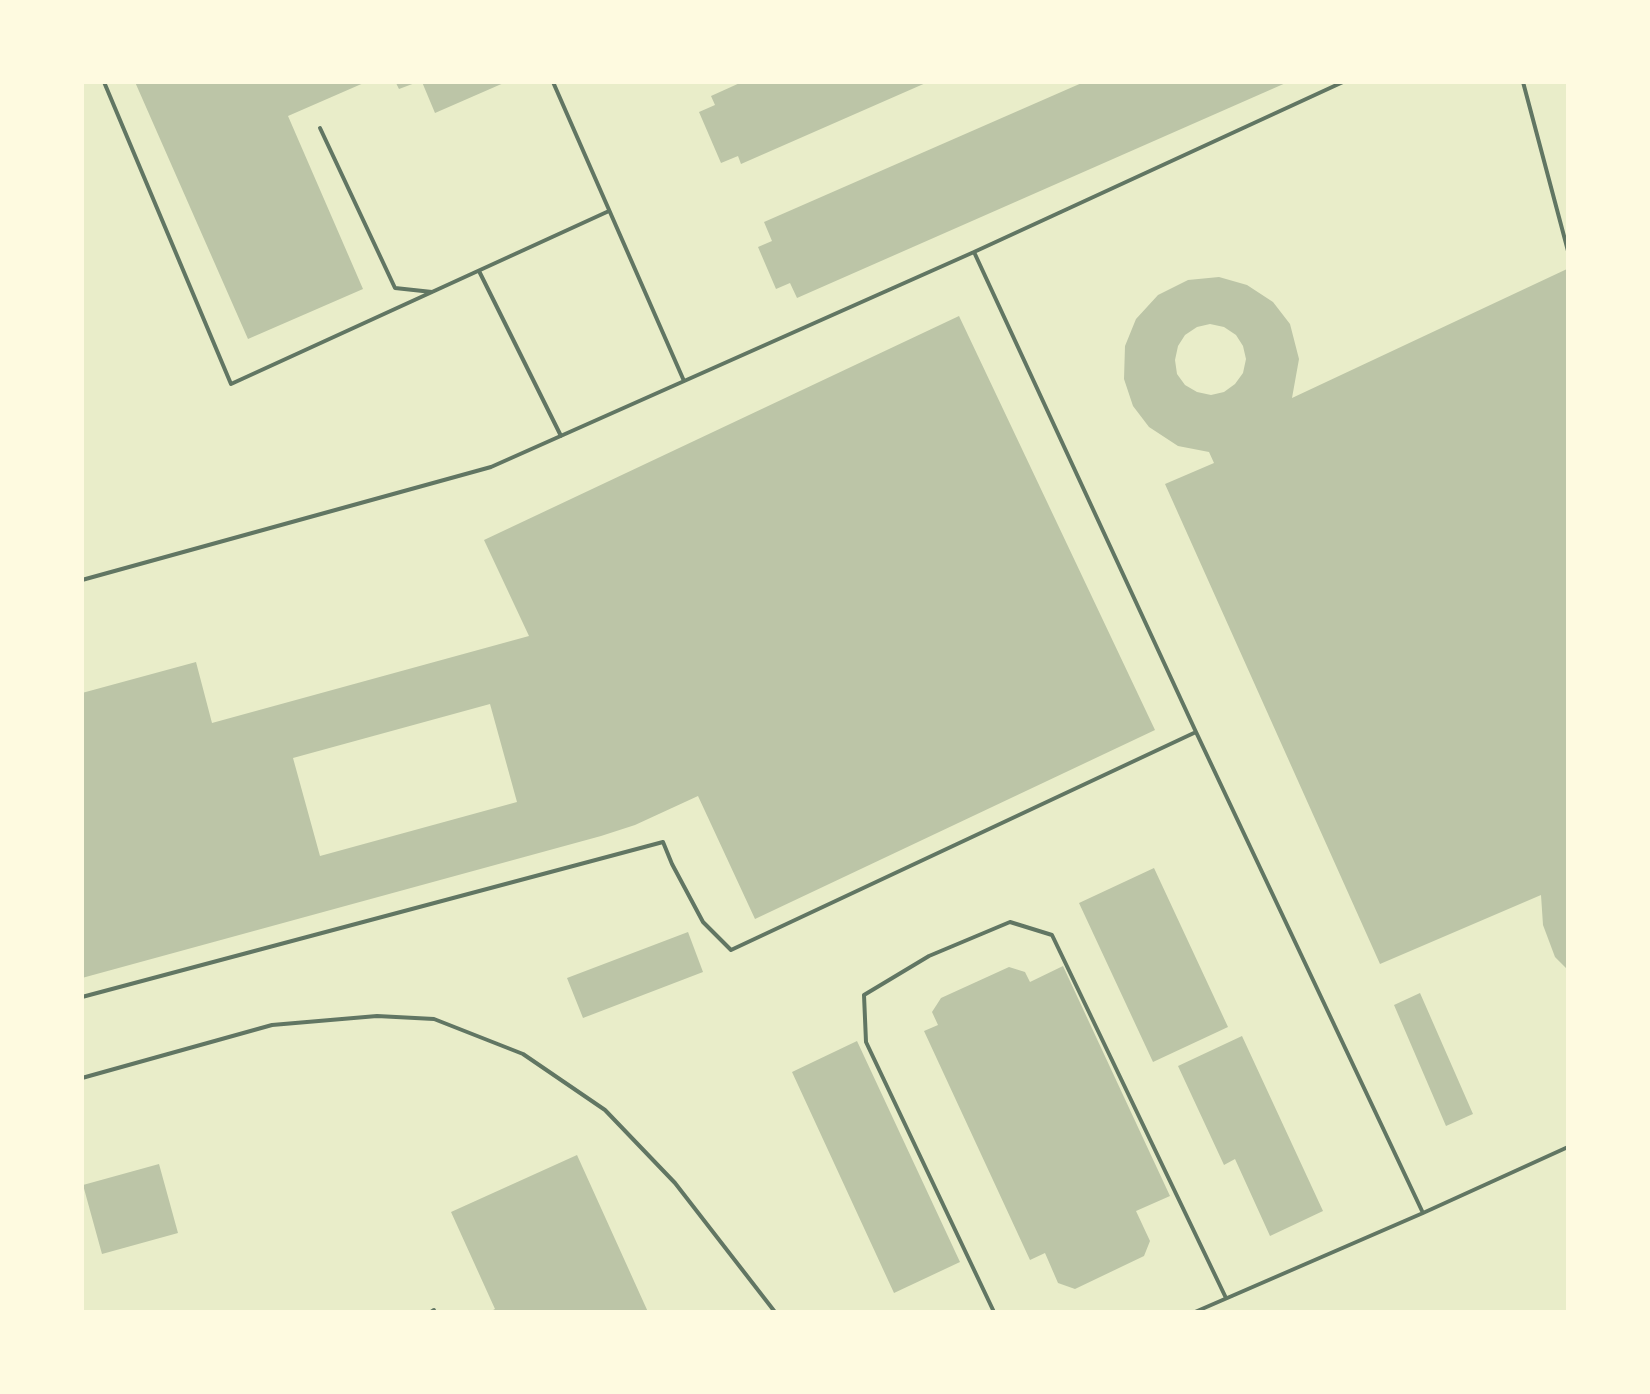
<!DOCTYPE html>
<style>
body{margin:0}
#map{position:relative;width:1650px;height:1394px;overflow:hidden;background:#e9edc9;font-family:"Fira Sans Condensed",sans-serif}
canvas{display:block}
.frame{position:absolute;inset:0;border:84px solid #fefae0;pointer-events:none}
</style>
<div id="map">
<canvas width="1650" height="1394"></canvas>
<div class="frame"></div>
</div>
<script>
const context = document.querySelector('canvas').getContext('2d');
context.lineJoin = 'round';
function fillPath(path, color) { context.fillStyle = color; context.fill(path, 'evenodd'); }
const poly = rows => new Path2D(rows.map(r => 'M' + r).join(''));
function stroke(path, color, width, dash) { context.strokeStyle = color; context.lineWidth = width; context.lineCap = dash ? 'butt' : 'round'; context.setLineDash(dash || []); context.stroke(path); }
fillPath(poly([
 [135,82,366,82,288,116,363,289,248,339],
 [422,82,506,82,435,113],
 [742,82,928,82,741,164,738,156,721,163,699,112,715,105,711,96],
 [1084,82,1288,82,797,298,790,283,776,289,758,247,772,241,764,222],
 [396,83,415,83,399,89],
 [1567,269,1568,970,1555,957,1543,925,1541,895,1380,964,1165,484,1214,463,1209,452,1178,446,1149,427,1133,406,1124,379,1125,346,1136,319,1158,295,1188,280,1219,277,1247,285,1273,302,1290,324,1299,359,1292,398],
 [1210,324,1224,327,1236,335,1243,346,1246,359,1243,373,1235,384,1224,392,1211,395,1197,392,1185,385,1177,374,1175,360,1178,346,1185,335,1197,327],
 [959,316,1155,730,755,919,698,796,635,825,601,836,82,978,82,693,196,662,212,723,529,636,484,540],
 [490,704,517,802,320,856,293,758],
 [1154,868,1228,1027,1153,1062,1079,903],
 [688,932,703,972,583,1018,567,978],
 [1063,966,1170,1196,1136,1211,1150,1241,1144,1256,1075,1289,1058,1283,1045,1253,1030,1260,924,1031,938,1025,932,1012,941,998,1009,967,1025,972,1030,982],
 [1420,993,1473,1114,1446,1126,1394,1005],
 [1242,1036,1323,1211,1270,1236,1235,1159,1224,1165,1178,1066],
 [857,1041,960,1262,894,1293,792,1072],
 [577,1155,648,1312,489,1312,495,1309,451,1212],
 [159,1164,178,1233,102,1254,83,1185]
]), '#bcc5a7');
stroke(poly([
 [104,82,231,384,432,292],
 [553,82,684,381],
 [1523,82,1568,251],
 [320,128,395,288,432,292,609,211],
 [974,252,1196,732,1423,1213],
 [479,271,561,436],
 [82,580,491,467,974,252,1343,82],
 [82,997,663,842,672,864,703,922,731,950,1196,732],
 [82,1078,272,1025,377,1016,434,1019,523,1054,605,1110,675,1183,775,1312],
 [431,1312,434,1310],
 [994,1312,866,1042,864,995,929,956,1010,922,1052,935,1226,1298],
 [1195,1312,1423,1213,1568,1147]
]), '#617663', 4);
</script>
